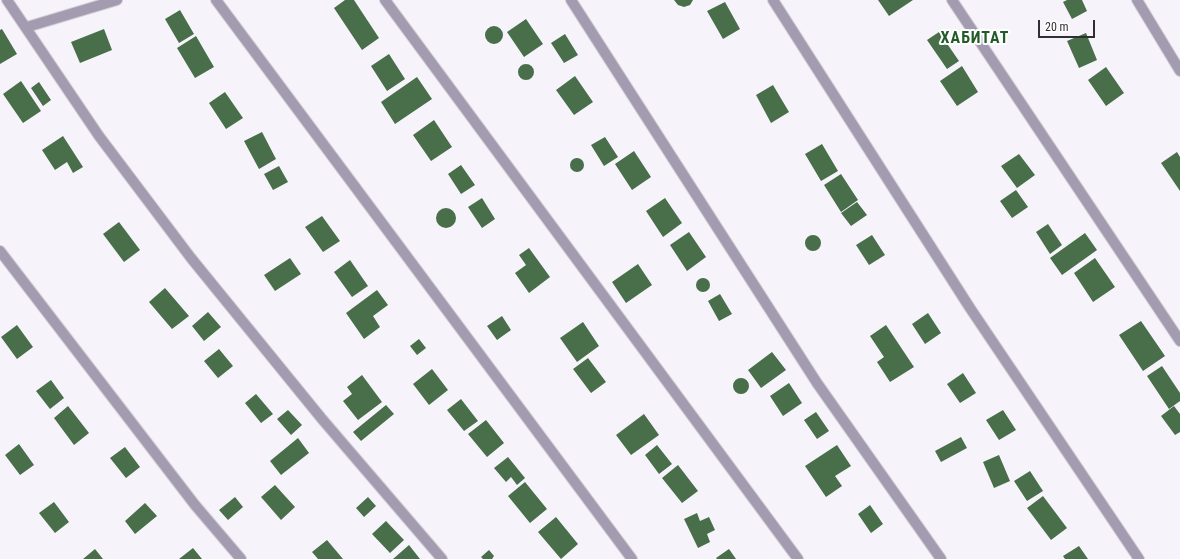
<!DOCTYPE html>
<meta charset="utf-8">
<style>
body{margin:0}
#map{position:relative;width:1180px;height:559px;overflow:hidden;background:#f6f3fa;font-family:"Roboto Condensed",sans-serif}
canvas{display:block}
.scale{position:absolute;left:1038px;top:20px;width:57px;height:18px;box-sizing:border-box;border:2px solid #302f32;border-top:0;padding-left:5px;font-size:12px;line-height:14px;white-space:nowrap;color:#302f32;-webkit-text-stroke:3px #fff;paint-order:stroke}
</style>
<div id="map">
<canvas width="1180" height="559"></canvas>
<div class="scale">20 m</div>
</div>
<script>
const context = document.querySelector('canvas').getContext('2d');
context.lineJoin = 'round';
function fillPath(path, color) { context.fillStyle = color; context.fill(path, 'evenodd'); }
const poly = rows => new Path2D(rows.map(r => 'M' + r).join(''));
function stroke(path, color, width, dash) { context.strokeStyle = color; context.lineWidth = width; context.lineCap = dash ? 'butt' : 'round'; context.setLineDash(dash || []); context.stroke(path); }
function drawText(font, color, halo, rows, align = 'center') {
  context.font = font + ' "Roboto Condensed",sans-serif'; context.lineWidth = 4; context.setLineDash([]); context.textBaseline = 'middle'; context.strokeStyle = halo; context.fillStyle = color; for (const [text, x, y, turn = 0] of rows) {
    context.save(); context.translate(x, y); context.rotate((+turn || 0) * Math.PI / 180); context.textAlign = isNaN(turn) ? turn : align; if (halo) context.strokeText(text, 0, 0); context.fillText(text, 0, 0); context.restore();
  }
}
fillPath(poly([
 [345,0,354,0,379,38,362,50,334,8],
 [674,0,693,0,690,5,684,7,678,5],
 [878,0,913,0,889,16],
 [1067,0,1082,0,1087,11,1072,19,1063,2],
 [725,2,740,29,723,39,707,11],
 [180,10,194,34,179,43,165,19],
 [526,19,543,44,524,57,507,32],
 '485 35a9 9 0 1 1 18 0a9 9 0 1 1-18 0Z',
 [2,29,17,54,0,64,0,30],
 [104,29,112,50,80,63,71,42],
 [939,32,959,61,947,69,927,40],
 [1086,33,1097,60,1079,68,1067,41],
 [565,34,578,55,564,63,551,43],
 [196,36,214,67,195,78,177,48],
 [389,54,405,79,387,91,371,66],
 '518 72a8 8 0 1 1 16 0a8 8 0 1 1-16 0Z',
 [962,66,978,92,957,106,940,81],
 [1106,67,1124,93,1106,106,1088,80],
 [575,76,593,102,574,115,556,90],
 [417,77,432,99,395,124,381,102],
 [21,81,41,111,23,123,3,94],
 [39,82,51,100,43,106,31,88],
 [773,85,789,112,771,123,756,95],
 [225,92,243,118,226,129,209,103],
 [434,120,452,147,431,161,413,135],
 [262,132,276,159,259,169,244,141],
 [63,136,83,167,73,173,67,162,55,170,42,150],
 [605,137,618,157,604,166,591,145],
 [822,144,838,171,821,181,805,154],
 [634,151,651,177,632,190,615,164],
 [1177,152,1180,157,1180,191,1161,163],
 [1019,154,1035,175,1017,188,1001,166],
 '570 165a7 7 0 1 1 14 0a7 7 0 1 1-14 0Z',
 [461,165,475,185,461,194,448,174],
 [279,166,288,182,273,190,264,174],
 [841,174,858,200,841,212,824,185],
 [1016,190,1028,207,1012,218,1000,201],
 [482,198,495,219,482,228,468,207],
 [665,198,682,223,663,237,646,211],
 [857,202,867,215,851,226,841,213],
 '436 218a10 10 0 1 1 20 0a10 10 0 1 1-20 0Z',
 [322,216,340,241,323,252,305,227],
 [119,222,140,250,124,262,103,234],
 [1048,224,1062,245,1050,254,1036,232],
 [689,232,706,257,687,271,670,245],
 [1085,233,1097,250,1062,275,1050,258],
 [872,235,885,255,869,265,856,245],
 '805 243a8 8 0 1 1 16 0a8 8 0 1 1-16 0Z',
 [529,248,550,277,529,293,515,273,526,265,519,255],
 [290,258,301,274,275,291,264,275],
 [1095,258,1115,287,1093,302,1074,273],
 [350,260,368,286,352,297,334,272],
 [638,264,652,285,626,303,612,282],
 '696 285a7 7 0 1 1 14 0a7 7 0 1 1-14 0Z',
 [165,288,189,316,172,329,149,302],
 [377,290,388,305,373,316,380,327,364,339,346,313],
 [720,294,732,314,719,321,708,301],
 [208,312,221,327,204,341,192,326],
 [928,313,941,333,925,344,912,324],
 [502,316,511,330,497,340,487,326],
 [1141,321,1165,356,1143,371,1119,335],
 [583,322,599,346,577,362,560,338],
 [17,325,33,347,17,359,1,337],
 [886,325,914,367,890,382,877,362,884,357,870,336],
 [419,339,426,348,417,355,410,346],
 [219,349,233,366,218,378,204,361],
 [772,352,786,370,761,388,748,370],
 [588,358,606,382,591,393,573,369],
 [1162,366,1180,393,1180,401,1169,409,1147,376],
 [432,369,448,390,429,405,413,384],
 [963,373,976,393,960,403,947,384],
 [362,375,382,402,358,420,343,401,352,394,347,387],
 '733 386a8 8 0 1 1 16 0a8 8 0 1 1-16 0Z',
 [51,380,64,398,50,409,36,391],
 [789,383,802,403,783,416,770,396],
 [256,394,273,414,261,423,245,403],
 [461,399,478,421,464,431,447,410],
 [386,405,394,414,361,441,353,432],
 [68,406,89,433,74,445,54,418],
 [1174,406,1180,414,1180,432,1175,435,1161,416],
 [288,410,302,425,291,435,277,419],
 [1003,410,1016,430,999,440,986,420],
 [816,412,829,431,817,439,804,420],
 [644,414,659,435,631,455,616,435],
 [486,420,504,443,487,457,468,434],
 [961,437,967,448,941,462,935,451],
 [298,438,309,453,281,475,270,461],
 [19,444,34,465,20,475,5,455],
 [657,445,672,464,659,474,645,455],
 [837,445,851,466,835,476,842,486,826,497,805,466],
 [125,447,140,467,126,478,110,458],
 [999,455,1010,481,994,488,983,462],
 [508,457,525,478,517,485,511,477,506,482,494,468],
 [678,465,698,491,682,503,662,478],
 [1030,471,1043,491,1027,501,1014,481],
 [525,482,547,509,530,523,508,496],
 [275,485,295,507,281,520,261,497],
 [1043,496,1067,528,1051,540,1027,508],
 [235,497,243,507,228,520,219,510],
 [368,497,376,506,364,517,356,508],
 [54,502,69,522,55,533,39,513],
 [145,503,157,516,135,534,125,521],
 [870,505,883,524,871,533,858,514],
 [697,513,700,521,709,517,715,530,707,534,710,542,698,548,684,519],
 [556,517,578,544,561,559,538,532],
 [386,521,404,540,390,553,372,534],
 [327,540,343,559,318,559,312,552],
 [409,545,420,559,393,559],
 [1079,546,1088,559,1065,559,1063,556],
 [193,548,202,559,179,559],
 [95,549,103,559,83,559],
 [729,549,736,559,717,559,716,558],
 [489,550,494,556,492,559,483,559,481,557]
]), '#486e4a');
const minor = poly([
 [7,0,99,136,191,258,322,419,442,559],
 [216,0,632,559],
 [385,0,798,559],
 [571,0,817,383,941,559],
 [773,0,970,308,1139,559],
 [952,0,1180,341],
 [1137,0,1180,71],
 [27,27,117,0],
 [0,251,195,505,241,559]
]);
stroke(minor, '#d2d0d6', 12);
stroke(minor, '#a39bb0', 10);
context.letterSpacing = '1px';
drawText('bold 16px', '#225b28', '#fff', [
 ["ХАБИТАТ",975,39]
]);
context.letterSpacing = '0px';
</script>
